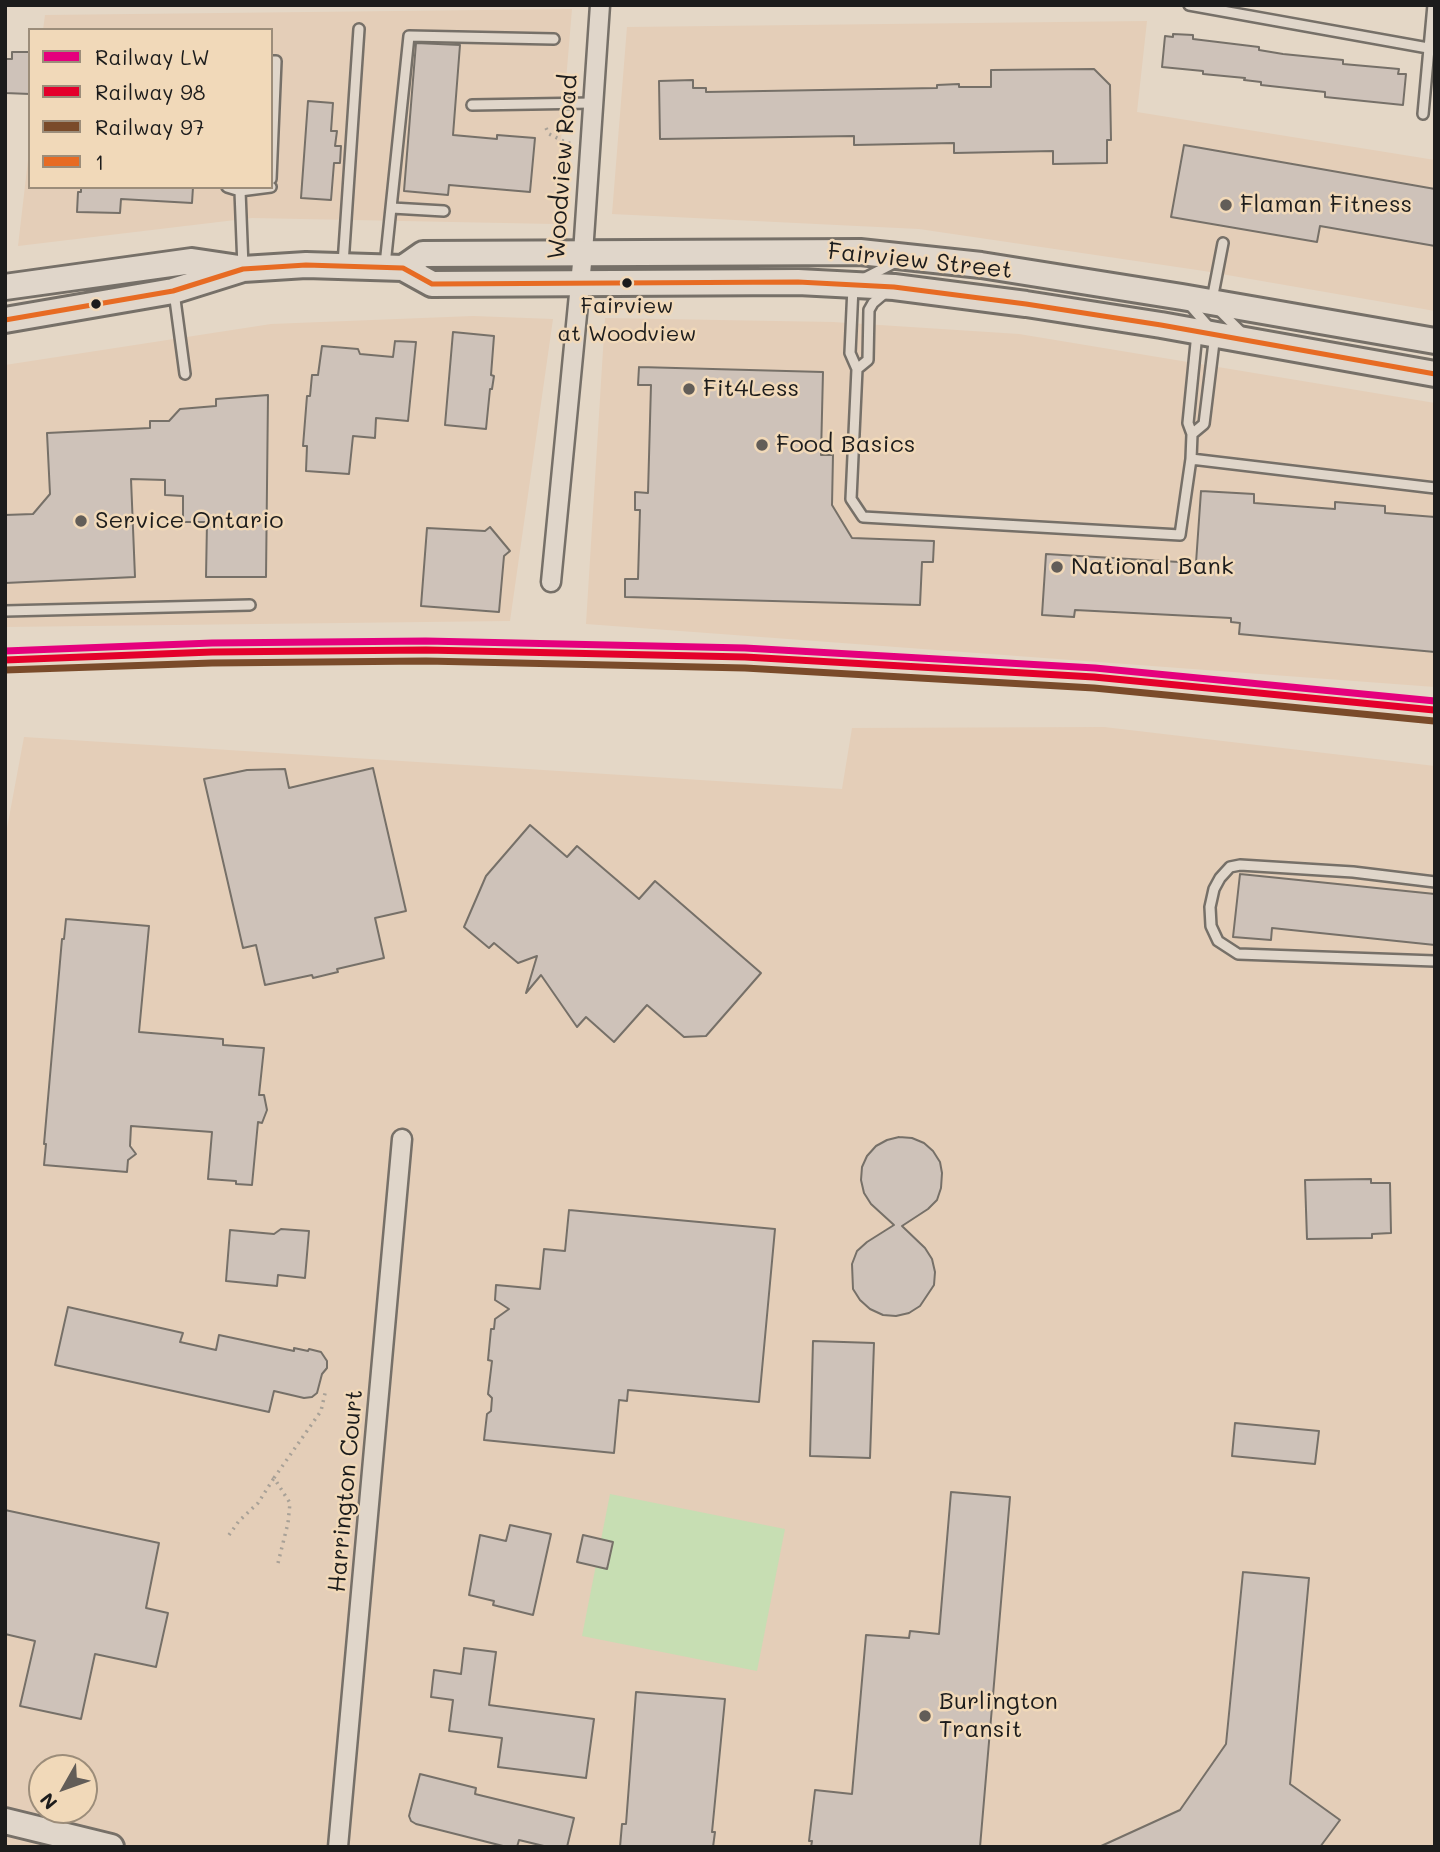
<!DOCTYPE html>
<style>
body{margin:0}
#map{position:relative;width:1440px;height:1852px;overflow:hidden;background:#e4d7c6;font-family:Mali,sans-serif}
canvas{display:block}
.frame{position:absolute;inset:0;border:7px solid #1c1c1c;pointer-events:none}
.legend{position:absolute;left:28px;top:28px;width:245px;height:161px;box-sizing:border-box;background:#f1d9b9;border:2px solid #9c8d7a;margin:0;padding:9px 12px;list-style:none;font-size:21px;color:#1c1c1c}
.legend li{display:flex;align-items:center;gap:14px;height:35px}
.legend b{width:35px;border:2px solid #9c8d7a}
.north{position:absolute;left:28px;top:1754px;width:70px;height:70px;box-sizing:border-box;background:#f1d9b9;border:2px solid #9c8d7a;border-radius:50%;rotate:230deg;font-size:19px;font-weight:700;line-height:28px;text-align:center;color:#1c1c1c}
.north::after{content:'';display:block;margin:auto;width:24px;height:32px;background:#625d58;clip-path:polygon(50% 0,100% 100%,50% 72%,0 100%)}
</style>
<div id="map">
<canvas width="1440" height="1852"></canvas>
<div class="frame"></div>
<ul class="legend">
<li><b style="height:9px;background:#e5007d"></b>Railway LW</li>
<li><b style="height:9px;background:#e4002b"></b>Railway 98</li>
<li><b style="height:9px;background:#7a4b2a"></b>Railway 97</li>
<li><b style="height:9px;background:#e76b23"></b>1</li>
</ul>
<div class="north">N</div>
</div>
<script>
const context = document.querySelector('canvas').getContext('2d');
context.lineJoin = 'round';
function fillPath(path, color) { context.fillStyle = color; context.fill(path, 'evenodd'); }
const poly = rows => new Path2D(rows.map(r => 'M' + r).join(''));
function stroke(path, color, width, dash) { context.strokeStyle = color; context.lineWidth = width; context.lineCap = dash ? 'butt' : 'round'; context.setLineDash(dash || []); context.stroke(path); }
function drawText(font, color, halo, rows, align = 'center') {
  context.font = font + ' Mali,sans-serif'; context.lineWidth = 5; context.setLineDash([]); context.textBaseline = 'middle'; context.strokeStyle = halo; context.fillStyle = color; for (const [text, x, y, turn = 0] of rows) {
    context.save(); context.translate(x, y); context.rotate((+turn || 0) * Math.PI / 180); context.textAlign = isNaN(turn) ? turn : align; if (halo) context.strokeText(text, 0, 0); context.fillText(text, 0, 0); context.restore();
  }
}
fillPath(poly([
 [572,9,554,224,252,218,18,246,30,143,30,187,271,187,271,30,43,30,45,15],
 [1147,21,1137,112,1435,160,1435,311,1204,271,919,229,612,214,627,27],
 [473,316,553,319,510,621,5,627,5,365,271,324],
 [605,318,833,322,1019,334,1435,403,1435,687,586,624],
 [1104,727,1435,766,1435,1847,5,1847,5,839,24,737,842,789,852,728],
 [42,1768,84,1768,84,1810,42,1810]
]), '#e4ceb8');
fillPath(poly([
 [610,1494,785,1529,757,1671,582,1636]
]), '#c7deb3');
const building = poly([
 [1173,34,1193,35,1193,39,1259,47,1259,50,1283,54,1343,60,1343,64,1399,69,1398,74,1406,74,1403,105,1325,97,1325,92,1261,85,1261,82,1244,80,1245,78,1203,74,1203,71,1162,67,1165,36,1173,37,1173,34],
 [416,43,460,45,453,135,497,139,497,135,535,138,530,192,449,185,448,195,404,191,416,43],
 [12,52,30,52,30,94,5,93,5,59,12,59,12,52],
 [1094,69,1110,85,1111,140,1107,140,1107,163,1053,164,1053,151,954,153,954,143,854,145,854,136,660,139,659,81,693,80,693,88,706,88,706,92,937,88,937,85,959,84,959,87,991,87,991,70,1094,69],
 [308,101,333,103,331,131,337,131,335,146,341,146,340,163,334,163,331,200,301,198,308,101],
 [1184,145,1435,189,1435,246,1320,226,1317,242,1171,217,1184,145],
 [81,187,193,187,192,203,121,199,120,213,77,212,78,192,81,192,81,187],
 [453,332,494,336,491,375,494,376,492,389,490,389,486,429,445,425,453,332],
 [395,341,416,342,408,421,376,418,375,438,353,436,349,474,306,471,307,446,303,446,307,396,310,396,312,375,318,375,322,346,358,349,360,354,393,357,395,341],
 [639,367,823,372,821,455,833,455,832,505,852,538,934,541,933,562,922,562,920,605,625,597,625,579,638,579,640,510,635,510,635,492,648,493,651,385,638,385,639,367],
 [268,395,266,577,206,577,207,522,183,522,183,496,165,495,165,480,131,479,135,577,5,583,5,515,33,514,50,494,47,433,150,428,150,421,169,421,180,409,216,406,216,399,268,395],
 [1201,491,1254,494,1254,503,1335,509,1335,502,1385,506,1385,513,1435,517,1435,652,1239,634,1240,623,1231,622,1231,618,1075,610,1074,617,1042,615,1046,554,1196,563,1201,491],
 [490,527,510,551,504,556,499,612,421,606,427,528,485,531,490,527],
 [373,768,406,911,375,918,384,958,337,969,338,972,313,978,312,975,265,985,256,945,243,948,204,779,247,770,285,769,289,788,373,768],
 [530,825,567,857,577,846,639,899,655,881,761,973,706,1036,684,1037,647,1005,614,1042,586,1017,577,1027,541,975,526,993,537,956,518,963,494,943,489,948,464,927,486,876,530,825],
 [1240,874,1435,894,1435,945,1272,928,1271,940,1233,937,1240,874],
 [66,919,149,926,139,1032,223,1039,223,1045,264,1048,259,1095,264,1095,267,1110,262,1123,258,1122,252,1185,236,1184,236,1181,208,1179,212,1132,131,1126,130,1146,136,1154,128,1160,127,1172,44,1165,46,1144,44,1144,62,939,64,939,66,919],
 [899,1137,912,1138,924,1143,933,1151,940,1162,942,1173,941,1188,937,1200,928,1209,902,1226,925,1248,932,1259,935,1272,934,1285,920,1306,909,1313,896,1316,883,1315,870,1309,860,1300,853,1289,852,1264,857,1251,867,1242,894,1225,871,1204,864,1193,861,1180,862,1167,867,1156,876,1146,887,1140,899,1137],
 [1371,1179,1371,1183,1390,1183,1391,1233,1372,1234,1372,1238,1307,1239,1305,1180,1371,1179],
 [569,1210,775,1229,759,1402,628,1390,627,1401,619,1400,614,1453,484,1440,487,1414,491,1411,492,1398,488,1394,492,1361,488,1360,491,1329,494,1329,495,1319,509,1309,495,1300,496,1285,540,1289,544,1249,565,1251,569,1210],
 [281,1229,309,1231,305,1278,278,1275,277,1286,226,1281,230,1230,274,1234,281,1229],
 [68,1307,183,1333,180,1342,216,1350,219,1335,294,1351,294,1348,308,1351,309,1349,321,1352,327,1361,327,1368,322,1374,317,1393,312,1397,304,1398,274,1391,269,1412,55,1365,68,1307],
 [813,1341,874,1343,870,1458,810,1456,813,1341],
 [1235,1423,1319,1431,1315,1464,1232,1456,1235,1423],
 [951,1492,1010,1497,980,1847,811,1847,812,1841,809,1841,815,1790,852,1794,866,1635,909,1638,910,1631,939,1634,951,1492],
 [5,1510,159,1543,146,1608,168,1613,156,1667,95,1654,81,1719,20,1706,35,1641,5,1634,5,1510],
 [510,1525,551,1534,533,1615,493,1605,494,1601,469,1595,480,1535,506,1541,510,1525],
 [583,1535,613,1542,607,1569,577,1562,583,1535],
 [1243,1572,1309,1578,1290,1784,1340,1820,1320,1847,1099,1847,1180,1810,1226,1744,1243,1572],
 [464,1648,496,1652,489,1705,594,1719,586,1778,498,1767,502,1738,449,1731,453,1700,431,1697,434,1670,461,1674,464,1648],
 [636,1692,725,1699,712,1832,715,1832,713,1847,620,1847,622,1824,626,1824,636,1692],
 [420,1774,476,1788,475,1794,574,1818,567,1847,548,1847,519,1840,517,1847,507,1847,416,1824,411,1821,409,1816,420,1774]
]);
fillPath(building, '#cec2b9');
stroke(building, '#767068', 2);
const lane = poly([
 [1189,5,1428,48],
 [271,61,276,61,271,179],
 [472,105,592,103],
 [1423,114,1433,5],
 [227,187,240,191,271,187],
 [240,191,243,267],
 [392,208,444,211],
 [343,264,359,29],
 [385,265,409,36,554,39],
 [863,279,894,263],
 [853,287,850,353,857,369,851,499,863,517,1180,535,1191,459,1192,434,1188,423,1197,333],
 [174,292,185,374],
 [1212,300,1223,243],
 [1189,304,1215,334,1204,424,1192,434],
 [1219,310,1242,333],
 [857,369,868,360,869,310,873,303,886,292],
 [1191,459,1435,488],
 [5,611,250,605],
 [1435,882,1353,872,1240,865,1230,867,1220,878,1214,889,1210,907,1211,926,1218,941,1238,954,1435,961]
]);
const street = poly([
 [551,582,583,253,600,5],
 [338,1847,402,1139]
]);
const secondary = poly([
 [403,268,423,254,860,252,981,265,1182,297,1435,341],
 [5,287,192,261,239,268],
 [5,320,173,291,243,269,306,265,403,268,432,284,798,282,894,287,1026,304,1161,325,1435,374],
 [5,1821,111,1847]
]);
stroke(lane, '#767068', 14);
stroke(street, '#767068', 23);
stroke(secondary, '#767068', 30);
stroke(poly([
 [546,128,549,134,565,142,573,144],
 [229,1535,239,1521,258,1503,274,1478],
 [278,1563,288,1523,290,1503,274,1478,321,1411,326,1389]
]), '#a8a197', 3.5, [2, 5]);
stroke(lane, '#e0d6ca', 9);
stroke(street, '#e0d6ca', 18);
stroke(secondary, '#e0d6ca', 24);
stroke(poly([
 [5,320,173,291,243,269,306,265,403,268,432,284,798,282,894,287,1026,304,1161,325,1435,374]
]), '#e76b23', 5);
stroke(poly([
 [5,651,212,643,426,641,745,648,1095,668,1435,701]
]), '#e5007d', 7);
stroke(poly([
 [5,660,212,652,426,650,745,657,1094,677,1434,710]
]), '#e4002b', 7);
stroke(poly([
 [5,670,212,663,426,661,745,668,1094,688,1434,721]
]), '#7a4b2a', 7);
for (const [x, y, r, color] of [
 [1226,205,7,"#625d58"],
 [627,283,6,"#1c1c1c"],
 [96,304,6,"#1c1c1c"],
 [689,389,7,"#625d58"],
 [762,445,7,"#625d58"],
 [81,521,7,"#625d58"],
 [1057,567,7,"#625d58"],
 [925,1716,7,"#625d58"]
]) { const dot = new Path2D(); dot.arc(x, y, r, 0, 2 * Math.PI); context.fillStyle = color; context.fill(dot); stroke(dot, '#f1d9b9', 2.5); }
drawText('22px', '#1c1c1c', '#f1d9b9', [
 ["Fairview",627,306],
 ["at Woodview",627,334]
]);
drawText('24px', '#1c1c1c', '#f1d9b9', [
 ["Woodview Road",563,167,-86],
 ["Fairview Street",920,261,6],
 ["Harrington Court",346,1491,-85]
]);
drawText('24px', '#1c1c1c', '#f1d9b9', [
 ["Flaman Fitness",1240,205],
 ["Fit4Less",703,389],
 ["Food Basics",776,445],
 ["Service Ontario",95,521],
 ["National Bank",1071,567],
 ["Burlington",939,1702],
 ["Transit",939,1730]
], 'left');
</script>
